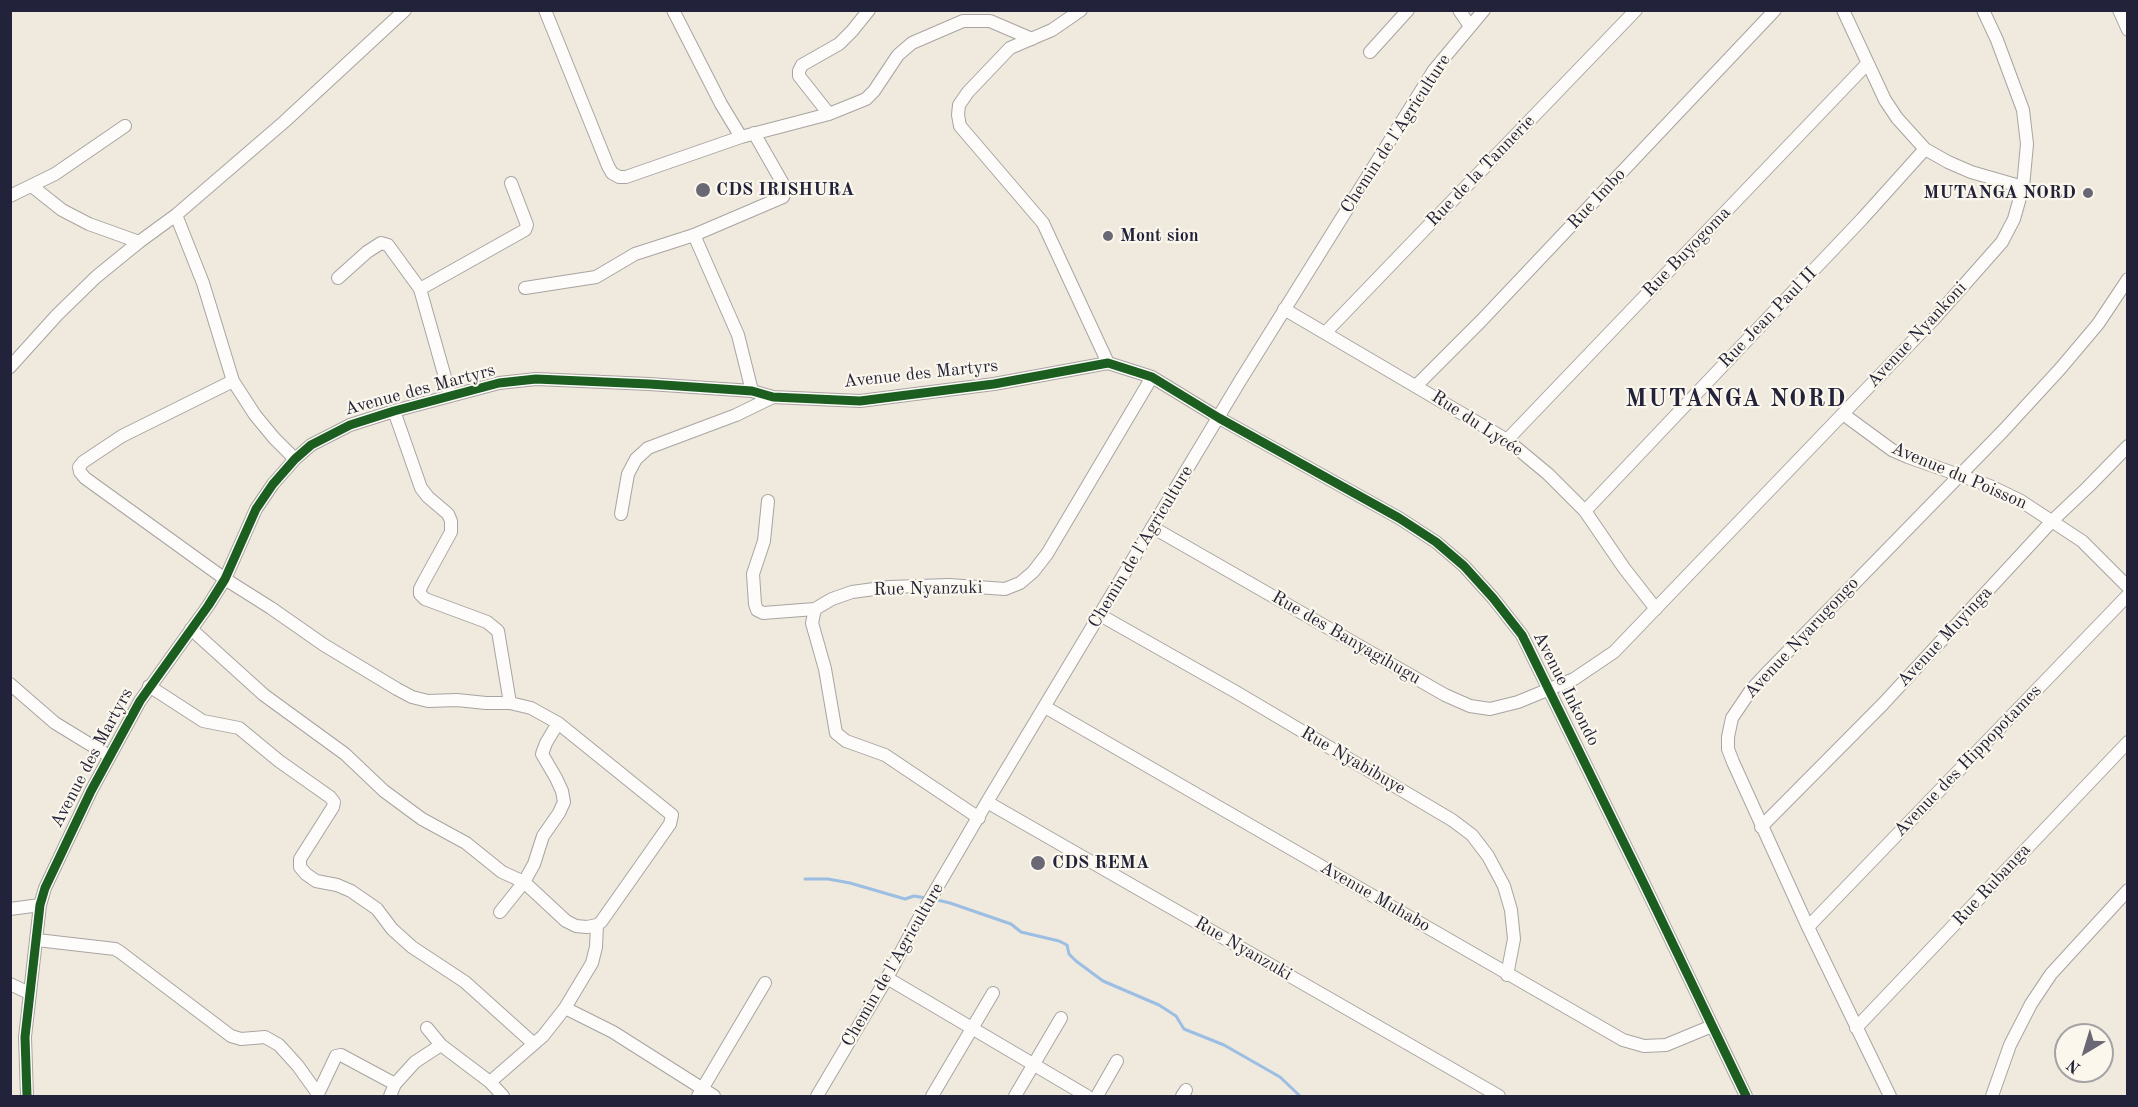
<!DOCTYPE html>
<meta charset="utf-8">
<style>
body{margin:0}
#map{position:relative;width:2138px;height:1107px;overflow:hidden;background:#efe9de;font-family:"Old Standard TT",serif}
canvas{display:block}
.frame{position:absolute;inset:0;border:12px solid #22223b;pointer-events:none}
.north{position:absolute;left:2054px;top:1023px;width:60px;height:60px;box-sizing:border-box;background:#fbf7ec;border:2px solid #a4a2a5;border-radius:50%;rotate:218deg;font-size:16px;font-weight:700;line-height:24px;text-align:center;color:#22223b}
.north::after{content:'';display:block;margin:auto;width:21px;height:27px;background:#6a6874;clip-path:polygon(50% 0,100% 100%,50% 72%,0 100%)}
</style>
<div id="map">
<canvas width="2138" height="1107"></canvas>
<div class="frame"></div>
<div class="north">N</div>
</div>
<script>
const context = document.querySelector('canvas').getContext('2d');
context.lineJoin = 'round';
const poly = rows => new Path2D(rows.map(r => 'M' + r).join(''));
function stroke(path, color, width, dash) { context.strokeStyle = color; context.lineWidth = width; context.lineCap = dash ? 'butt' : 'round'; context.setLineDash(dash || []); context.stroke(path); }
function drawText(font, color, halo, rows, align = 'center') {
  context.font = font + ' "Old Standard TT",serif'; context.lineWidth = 4.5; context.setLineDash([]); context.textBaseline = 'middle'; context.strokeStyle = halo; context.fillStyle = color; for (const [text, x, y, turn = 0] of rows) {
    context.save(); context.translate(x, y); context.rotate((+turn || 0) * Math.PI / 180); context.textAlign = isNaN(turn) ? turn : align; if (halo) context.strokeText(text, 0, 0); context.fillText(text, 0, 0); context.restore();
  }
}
stroke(poly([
 [805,879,828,879,850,883,905,899,914,896,926,898],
 [933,899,950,903,1011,924,1021,932,1059,941,1067,945,1069,954,1076,961,1103,981,1159,1005,1176,1016,1184,1029,1224,1045,1280,1077,1300,1096]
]), '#9cbee3', 3);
const minor = poly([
 [545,10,608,166,612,173,619,177,626,177,741,137,829,114,866,99,874,91,898,55,912,43,963,21,990,21,1032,39],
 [673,10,721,104,741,137],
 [1081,10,1052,30,1010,48,968,92,959,105,958,115,960,126,1043,223,1108,363],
 [1459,10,1470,26],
 [1843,10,1885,100,1897,118,1925,149,1948,162,1971,172,2023,187],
 [2119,10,2128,30],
 [1370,52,1408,10],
 [829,114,799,76,799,71,802,65,839,44,852,31,869,10],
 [33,187,62,210,89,224,139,242],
 [10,196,55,174,125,126],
 [176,215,203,283,233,381,255,415,274,438,295,459],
 [694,235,738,335,752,391],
 [338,278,367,252,381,243,388,245,420,289,450,395],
 [525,288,596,277,635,254,694,235,783,197,786,189,754,133],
 [420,289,525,230,527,225,511,183],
 [1284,309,1507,440,1548,474,1585,511,1624,568,1656,609],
 [1326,332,1636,10],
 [10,367,57,315,96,277,139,242,176,215,284,122,405,10],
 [233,381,122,436,83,462,79,467,80,472,85,478,225,579,271,608,324,645,397,689,412,697,428,701,457,700,486,703,510,703,531,708,558,723,672,815,670,824,601,922,597,925,587,927,576,926,566,921,524,882,500,912],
 [1416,386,1481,321,1775,10],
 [394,411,421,488,428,497,448,514,451,521,451,532,423,583,420,589,420,594,425,599,487,622,498,631,510,703],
 [1843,414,1892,450,1908,457,1990,486,2021,501,2082,541,2128,587],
 [1507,440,1867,64],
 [768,501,764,541,753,574,755,604,757,610,763,613,815,609,832,599,852,592,889,587,949,585,1005,589,1020,583,1033,572,1047,554,1152,377],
 [1585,511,1862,219,1925,149],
 [621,514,628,474,636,459,648,448,736,415,773,397],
 [1152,527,1445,695,1470,706,1490,709,1518,702,1574,679,1614,652,1933,320,2002,242,2014,219,2023,187,2027,144,2023,110,1997,40,1983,10],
 [815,609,812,623,825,669,836,733,846,741,885,755,979,818],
 [1100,615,1236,692,1452,820,1472,835,1488,856,1504,886,1511,910,1514,939,1507,975],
 [191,629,264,695,345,754,384,791,422,819,466,843,502,872,524,882,534,864,543,836,559,813,564,802,562,791,556,778,542,754,546,743,558,723],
 [10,684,55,723,109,756],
 [149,686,203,721,239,728,279,761,330,797,334,802,333,807,300,859,300,867,306,874,316,881,337,885,351,891,377,909,392,929,412,947,465,982,534,1044],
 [1045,707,1623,1040,1644,1046,1666,1045,1712,1026],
 [987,802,1499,1096],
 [1761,827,1883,704,2052,521,2088,487,2128,446],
 [10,909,40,905],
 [1808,927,2128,595],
 [37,940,115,949,120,952,231,1036,241,1039,265,1037,279,1045,298,1066,318,1094],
 [887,978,1087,1096],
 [10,984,29,993],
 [565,1008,613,1032,714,1096],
 [1856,1028,2128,742],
 [441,1045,490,1082,503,1096],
 [490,1082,543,1036,565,1008,592,963,596,947,597,925],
 [27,1096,25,1037,40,905,45,888,91,791,140,701,208,606,225,579,256,509,273,484,295,459,311,445,350,425,394,411,499,383,536,379,649,384,752,391,773,397,860,401,994,384,1108,363,1152,377,1219,418,1399,518,1436,542,1464,566,1493,598,1522,635,1646,888,1746,1096],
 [317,1096,336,1056,341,1055,395,1084],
 [390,1096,395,1084,415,1062,441,1045,427,1028],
 [698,1096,765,983],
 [817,1096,887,978,918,920,987,802,1240,381,1434,70,1484,10],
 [932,1096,993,993],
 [1015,1096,1061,1018],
 [1097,1096,1117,1061],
 [1182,1096,1186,1090],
 [1890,1096,1808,927,1733,762,1728,749,1728,737,1732,718,1751,690,1764,676,2003,431,2060,369,2098,324,2128,279],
 [1992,1096,2010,1045,2031,1004,2051,974,2128,890]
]);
stroke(minor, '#a8a4a1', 14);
stroke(minor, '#fdfcfa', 12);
stroke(poly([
 [27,1096,25,1037,40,905,45,888,91,791,140,701,208,606,225,579,256,509,273,484,295,459,311,445,350,425,394,411,499,383,536,379,649,384,752,391,773,397,860,401,994,384,1108,363,1152,377,1219,418,1399,518,1436,542,1464,566,1493,598,1522,635,1646,888,1746,1096]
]), '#1b5e20', 9);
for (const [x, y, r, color] of [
 [703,190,8,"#6a6874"],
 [2088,193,6,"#6a6874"],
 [1108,236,6,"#6a6874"],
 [1038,863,8,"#6a6874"]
]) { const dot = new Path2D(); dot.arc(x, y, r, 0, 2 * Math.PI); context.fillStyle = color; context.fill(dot); stroke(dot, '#fbf7ec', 2); }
drawText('18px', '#22223b', '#fbf7ec', [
 ["Chemin de l'Agriculture",1396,134,-57],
 ["Rue de la Tannerie",1481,171,-46],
 ["Rue Imbo",1597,199,-47],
 ["Rue Buyogoma",1687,252,-46],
 ["Rue Jean Paul II",1768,318,-46],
 ["Avenue Nyankoni",1917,335,-47],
 ["Avenue des Martyrs",921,374,-6],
 ["Avenue des Martyrs",420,390,-15],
 ["Rue du Lycée",1477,424,33],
 ["Avenue du Poisson",1959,476,23],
 ["Chemin de l'Agriculture",1141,547,-59],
 ["Rue Nyanzuki",928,589,-1],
 ["Avenue Muyinga",1945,637,-47],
 ["Rue des Banyagihugu",1346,638,30],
 ["Avenue Nyarugongo",1802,638,-47],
 ["Avenue Inkondo",1566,689,63],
 ["Avenue des Martyrs",92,758,-62],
 ["Rue Nyabibuye",1353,761,30],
 ["Avenue des Hippopotames",1968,761,-46],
 ["Rue Rubanga",1992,885,-47],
 ["Avenue Muhabo",1375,897,30],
 ["Rue Nyanzuki",1243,949,30],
 ["Chemin de l'Agriculture",893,965,-60]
]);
drawText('bold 18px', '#22223b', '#fbf7ec', [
 ["CDS IRISHURA",716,190],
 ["MUTANGA NORD",2076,193,"right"],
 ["Mont sion",1120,236],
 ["CDS REMA",1052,863]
], 'left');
context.letterSpacing = '1.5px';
drawText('bold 24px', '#22223b', '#fbf7ec', [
 ["MUTANGA NORD",1736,400]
]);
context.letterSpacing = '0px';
</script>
